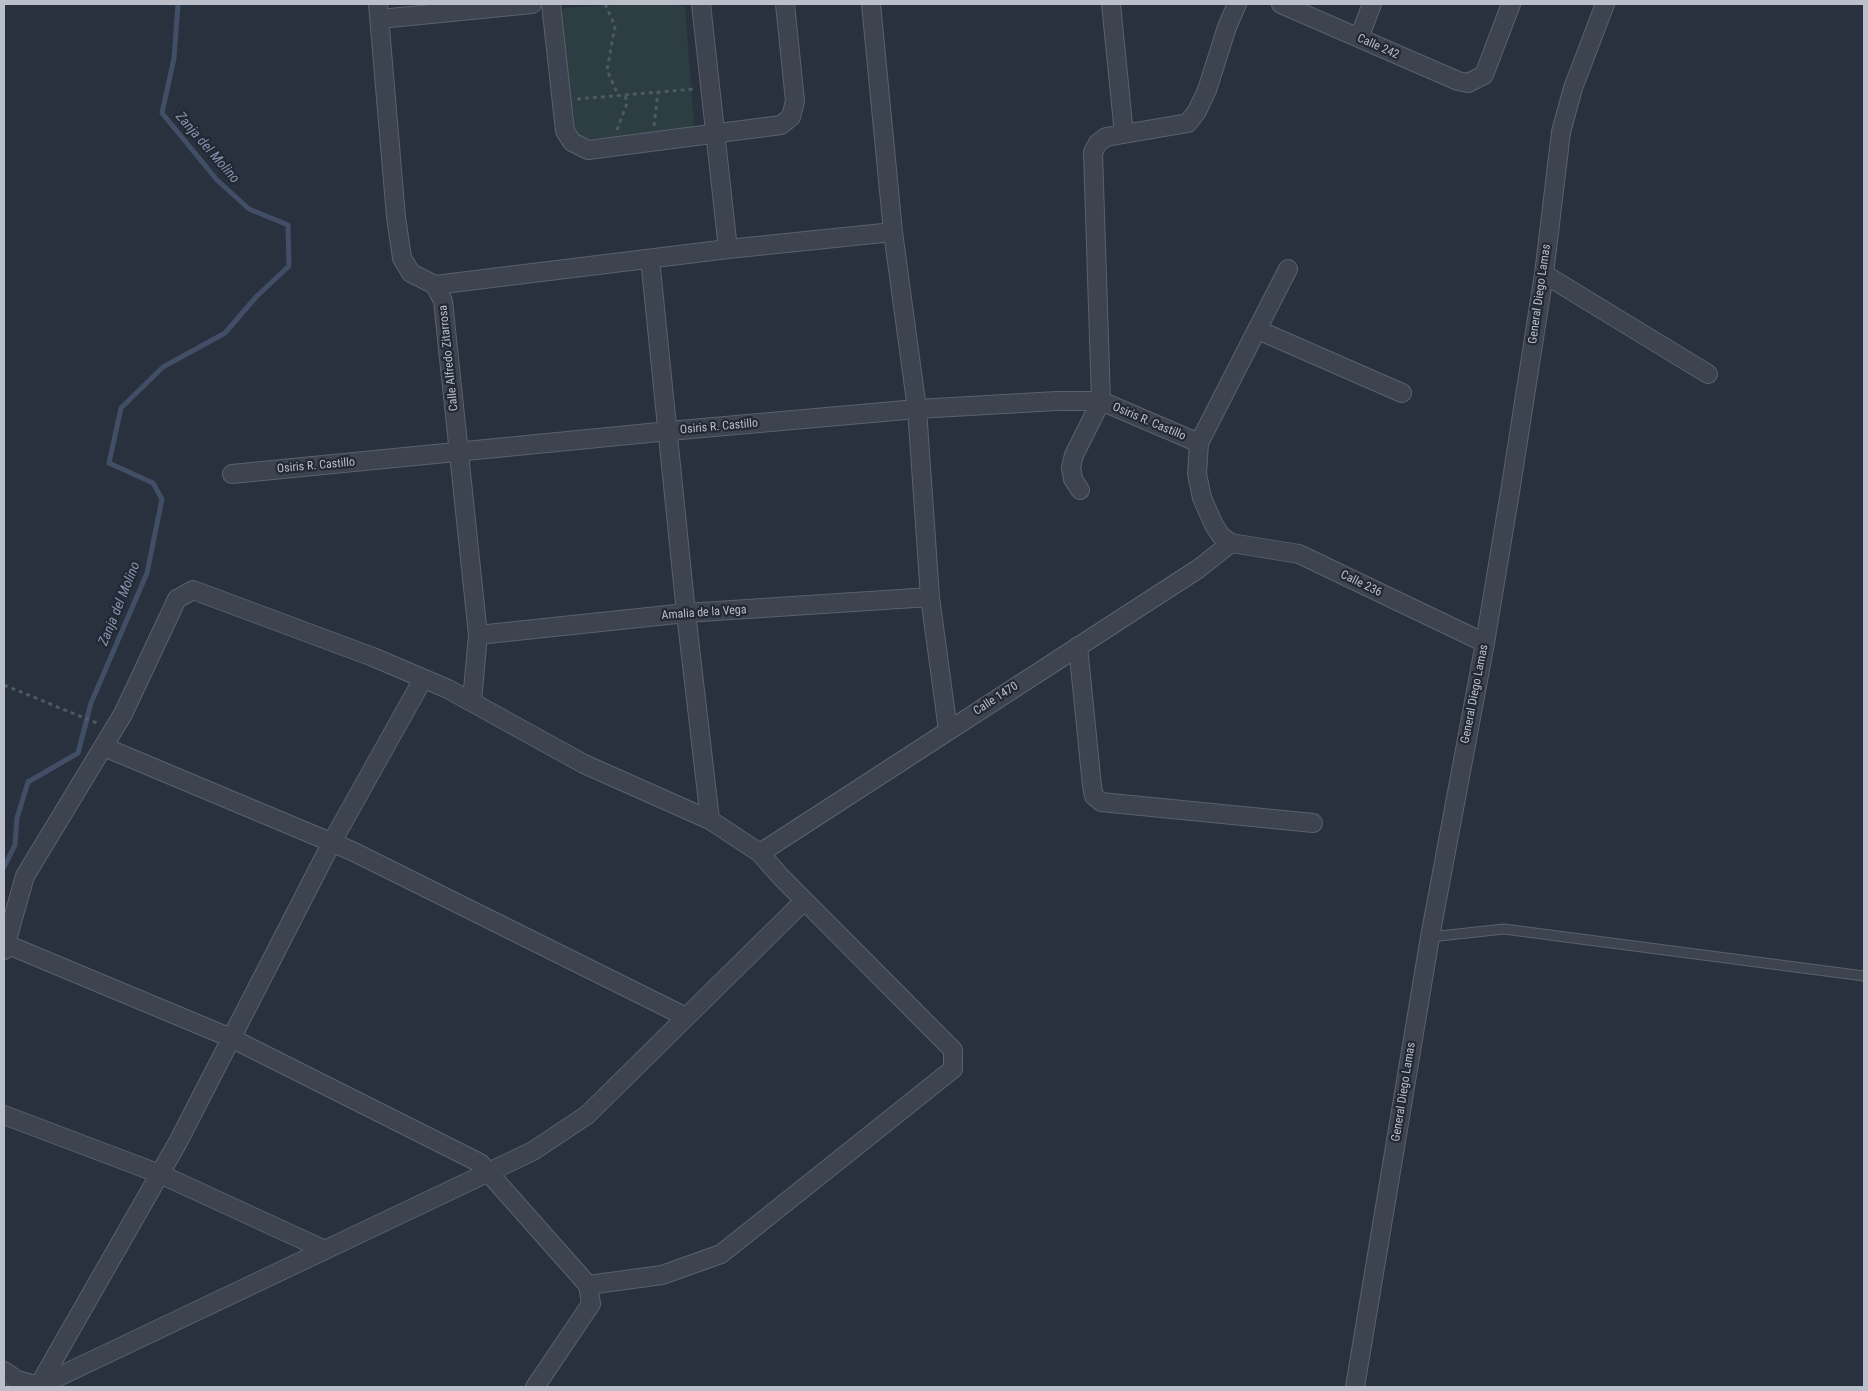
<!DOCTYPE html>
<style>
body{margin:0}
#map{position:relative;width:1868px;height:1391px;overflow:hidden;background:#29313f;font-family:"Roboto Condensed",sans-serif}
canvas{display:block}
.frame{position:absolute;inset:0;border:5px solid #babfc9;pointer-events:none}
</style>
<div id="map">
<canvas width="1868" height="1391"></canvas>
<div class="frame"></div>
</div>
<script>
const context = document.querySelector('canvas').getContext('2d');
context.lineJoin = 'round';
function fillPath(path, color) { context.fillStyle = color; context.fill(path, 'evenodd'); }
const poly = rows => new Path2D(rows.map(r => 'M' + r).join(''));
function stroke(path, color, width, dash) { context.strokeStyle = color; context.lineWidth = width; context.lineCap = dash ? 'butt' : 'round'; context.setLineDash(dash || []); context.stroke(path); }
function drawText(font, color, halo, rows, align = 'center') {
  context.font = font + ' "Roboto Condensed",sans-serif'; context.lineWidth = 4.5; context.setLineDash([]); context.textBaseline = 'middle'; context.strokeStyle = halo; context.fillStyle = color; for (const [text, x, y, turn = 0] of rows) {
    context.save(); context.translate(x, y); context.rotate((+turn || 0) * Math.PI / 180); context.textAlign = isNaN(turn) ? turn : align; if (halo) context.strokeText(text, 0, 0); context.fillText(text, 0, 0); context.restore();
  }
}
fillPath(poly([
 [629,4,677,4,685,7,694,126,692,130,587,139,578,138,570,128,558,19,564,8]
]), '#2c3e41');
stroke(poly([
 [4,867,15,845,17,818,28,782,78,753,91,703,147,573,162,499,153,483,109,463,121,408,163,367,225,333,256,297,289,266,288,225,249,209,217,180,162,113,174,58,178,4]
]), '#414e66', 5);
const lane = poly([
 [1430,937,1504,929,1864,976]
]);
const street = poly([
 [378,4,396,217,402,258,411,273,435,285,443,301,478,635,472,701],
 [551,4,565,131,572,142,588,150,781,125,791,117,795,101,785,4],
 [701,4,728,249],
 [871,4,893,232,917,409,930,597,948,730],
 [1111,4,1124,134],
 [1281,4,1458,81,1468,83,1484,75,1511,4],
 [380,19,532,4],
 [1359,38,1372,4],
 [650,259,686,613,710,820],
 [1288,269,1199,443,1197,474,1202,498,1214,525,1221,536,1231,543,1299,554,1485,643],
 [1544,274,1708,374],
 [435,285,728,249,893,232],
 [1258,330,1402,393],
 [232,474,669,431,917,409,1057,401,1101,401,1199,443],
 [1080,490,1073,479,1071,467,1074,455,1101,401,1093,152,1098,143,1106,137,1188,123,1197,111,1207,90,1227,27,1237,4],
 [478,635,686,613,930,597],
 [1078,646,1092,786,1094,796,1101,802,1313,823],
 [104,747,352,851,686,1017],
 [760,853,1198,569,1231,543],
 [6,944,231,1038,480,1163,588,1285,591,1304,535,1387],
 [4,950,25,876,123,714,177,599,193,590,373,657,448,689,584,764,710,820,760,853,780,876,953,1050,953,1069,721,1254,662,1275,588,1285],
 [4,1115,160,1174,325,1250],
 [4,1371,17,1380,39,1386,533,1151,587,1115,804,901],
 [38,1387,178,1142,332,842,423,679],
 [1355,1387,1430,937,1485,643,1510,492,1544,274,1561,132,1573,88,1605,4]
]);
stroke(lane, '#5b616c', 11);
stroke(street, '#5b616c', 20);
stroke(poly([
 [605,4,615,26,607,70,618,95],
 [577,99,695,89],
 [654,126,658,92],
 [617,130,627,103,625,95],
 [4,685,99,724]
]), '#4b5b5f', 3, [4, 4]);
stroke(lane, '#3d434f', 9);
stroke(street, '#3d434f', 18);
drawText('12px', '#babfc9', '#222834', [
 ["Calle 242",1378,47,24],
 ["General Diego Lamas",1540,294,-82],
 ["Calle Alfredo Zitarrosa",449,358,-96],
 ["Osiris R. Castillo",1149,422,23],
 ["Osiris R. Castillo",719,427,-5],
 ["Osiris R. Castillo",316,466,-5],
 ["Calle 236",1361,584,26],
 ["Amalia de la Vega",704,613,-4],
 ["General Diego Lamas",1475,694,-79],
 ["Calle 1470",996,699,-33],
 ["General Diego Lamas",1404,1092,-81]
]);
drawText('italic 14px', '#8593ad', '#222834', [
 ["Zanja del Molino",207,148,49],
 ["Zanja del Molino",120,604,-68]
]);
</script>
